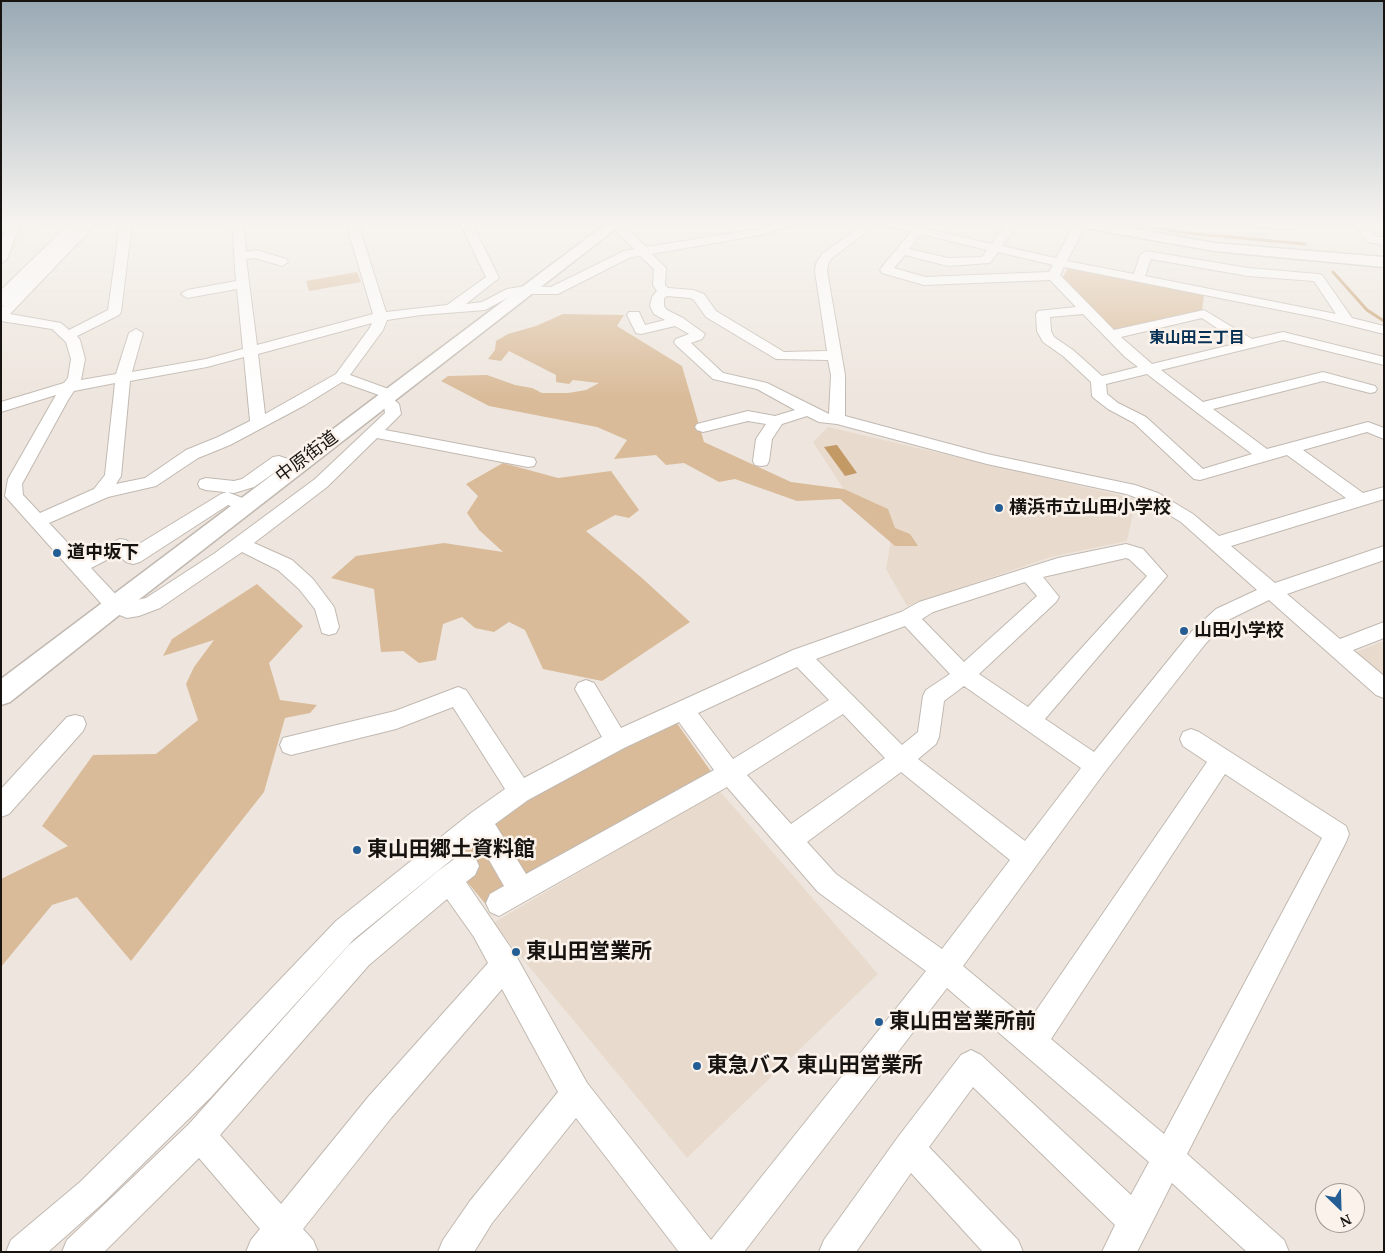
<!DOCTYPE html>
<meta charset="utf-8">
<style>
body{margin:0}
#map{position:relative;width:1385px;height:1253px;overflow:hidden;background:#eee6de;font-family:"PT Serif",serif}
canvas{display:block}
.frame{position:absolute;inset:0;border:2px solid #161310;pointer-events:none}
.north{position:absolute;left:1315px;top:1183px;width:50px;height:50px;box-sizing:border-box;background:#fbf3eb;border:1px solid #9f9993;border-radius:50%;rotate:156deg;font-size:14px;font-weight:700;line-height:20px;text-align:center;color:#161310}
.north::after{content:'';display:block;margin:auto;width:18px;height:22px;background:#245d94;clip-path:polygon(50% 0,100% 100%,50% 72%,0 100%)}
</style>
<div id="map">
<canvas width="1385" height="1253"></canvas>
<div class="frame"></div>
<div class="north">N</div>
</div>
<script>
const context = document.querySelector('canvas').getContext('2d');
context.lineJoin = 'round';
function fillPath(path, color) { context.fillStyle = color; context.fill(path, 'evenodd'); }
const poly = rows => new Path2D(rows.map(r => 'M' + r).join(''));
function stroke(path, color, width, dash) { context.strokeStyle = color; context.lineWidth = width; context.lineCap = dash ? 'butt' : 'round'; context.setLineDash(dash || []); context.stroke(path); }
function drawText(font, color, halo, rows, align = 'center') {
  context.font = font + ' "PT Serif","Noto Sans JP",serif'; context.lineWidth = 5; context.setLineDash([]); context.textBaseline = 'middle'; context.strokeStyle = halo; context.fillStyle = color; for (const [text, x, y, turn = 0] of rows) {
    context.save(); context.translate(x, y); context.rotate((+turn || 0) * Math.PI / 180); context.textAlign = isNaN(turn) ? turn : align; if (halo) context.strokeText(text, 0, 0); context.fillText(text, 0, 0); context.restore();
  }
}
fillPath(poly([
 [19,223,47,223,7,256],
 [828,427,1136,499,1127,541,1051,557,907,606,886,569,891,540,850,499,813,442],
 [1384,641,1384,680,1353,653],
 [719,790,878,974,687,1158,493,923]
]), '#e8dbcd');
fillPath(poly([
 [1068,268,1204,295,1202,311,1115,331,1063,277],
 [357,272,361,282,309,291,306,281],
 [563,314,624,315,617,326,682,366,704,442,791,482,844,489,888,509,895,528,910,534,918,546,895,546,840,499,797,501,735,479,719,482,684,463,666,465,656,455,614,459,627,440,597,427,489,406,441,381,448,376,487,375,515,385,532,388,542,393,568,393,586,390,599,383,573,380,569,384,556,382,556,375,509,351,501,361,488,359,495,350,496,341,508,334,536,326],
 [503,463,558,478,611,471,639,510,629,518,615,515,586,531,642,578,690,622,602,681,543,669,525,630,509,622,494,632,475,628,462,617,443,624,436,660,419,663,403,651,381,652,374,589,331,578,356,556,444,543,503,552,479,530,467,513,478,496,466,484],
 [257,584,303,626,269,663,280,700,317,705,310,713,285,718,264,792,131,961,77,897,52,905,1,967,1,879,68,846,42,826,93,755,156,754,198,720,186,684,194,667,214,640,163,656,172,639],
 [676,722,717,780,713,784,493,913,449,860,493,818,634,741]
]), '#d9bb99');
fillPath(poly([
 [836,445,837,445,857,473,845,476,824,447]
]), '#c39966');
stroke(poly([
 [1127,223,1187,233,1305,244],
 [1333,272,1367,310,1384,321]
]), '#c39966', 3);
const minor = poly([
 [8,223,20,223,7,259,1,263,1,242,8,223],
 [85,223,97,223,10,314,61,323,69,330,108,310,120,223,132,223,121,312,119,315,77,336,80,340,85,359,81,380,116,374,129,333,136,329,143,333,132,372,206,359,243,349,237,289,187,298,181,294,187,290,236,281,232,223,244,223,246,252,256,250,286,259,288,262,282,266,255,258,246,259,257,345,373,314,346,223,358,223,386,312,447,305,486,277,460,223,472,223,499,278,466,304,482,302,507,289,526,286,551,287,624,251,634,249,608,223,621,223,646,247,758,229,778,223,796,223,794,225,760,235,652,254,666,268,665,285,668,288,693,290,704,294,716,311,784,352,827,351,815,271,816,264,822,254,865,223,878,223,831,259,828,264,827,271,845,375,845,416,987,454,1135,485,1158,493,1193,514,1219,536,1346,498,1287,455,1200,480,1194,479,1134,423,1108,409,1095,399,1092,396,1091,382,1063,356,1043,342,1037,331,1036,314,1038,311,1076,307,1050,280,924,285,882,273,880,270,882,267,911,232,884,225,882,223,903,223,992,244,1004,227,997,223,1015,223,1017,225,1002,246,1056,258,1075,223,1087,223,1067,261,1134,274,1140,255,1146,251,1248,268,1318,274,1322,275,1352,318,1384,326,1384,334,1320,318,1064,267,1060,275,1114,330,1204,310,1252,339,1283,332,1384,357,1384,365,1283,340,1161,370,1203,402,1323,372,1375,386,1377,389,1375,392,1370,393,1323,381,1213,409,1267,449,1368,422,1384,428,1384,439,1367,432,1303,450,1363,493,1384,487,1384,499,1231,546,1275,583,1384,546,1384,560,1287,594,1340,639,1384,622,1384,638,1353,650,1384,676,1384,698,1376,695,1269,600,1230,619,1206,643,1104,773,963,966,1029,1021,1207,762,1183,746,1180,739,1183,732,1191,729,1199,732,1346,826,1349,834,1346,842,1187,1154,1284,1240,1289,1252,1247,1252,1172,1183,1137,1252,1102,1252,1115,1225,973,1087,929,1147,1018,1240,1023,1252,983,1252,911,1173,856,1252,819,1252,824,1240,898,1137,961,1055,971,1050,981,1055,1131,1195,1149,1162,947,988,744,1252,679,1252,576,1118,492,1223,474,1252,438,1252,443,1240,470,1201,558,1092,502,989,391,1118,303,1229,313,1240,318,1252,246,1252,251,1240,260,1229,199,1158,104,1252,62,1252,67,1240,189,1124,349,945,438,871,457,857,466,854,475,857,479,866,475,875,466,882,515,954,587,1083,711,1240,926,971,818,892,727,787,499,916,490,912,486,903,490,894,504,886,477,839,354,939,211,1097,102,1204,48,1252,6,1252,11,1240,80,1182,189,1075,336,921,471,813,505,789,453,707,396,729,291,755,283,752,280,745,283,738,395,711,458,687,466,690,524,778,602,737,575,689,578,683,586,680,594,683,621,728,793,650,901,612,919,602,1058,558,1126,544,1143,549,1167,576,1045,719,1094,752,1192,631,1216,609,1257,590,1181,522,1146,501,1126,494,987,464,837,424,819,422,807,416,782,424,772,439,769,461,767,465,761,466,755,465,753,461,756,439,766,424,748,421,703,432,697,430,695,427,697,424,748,411,775,416,795,410,757,389,713,379,676,345,674,342,676,339,689,334,675,326,641,334,636,333,627,315,629,312,639,312,645,325,665,320,654,314,650,306,652,297,657,291,653,285,654,269,640,256,631,257,558,294,526,294,511,296,485,310,421,315,387,320,383,330,350,375,394,391,397,394,392,398,399,404,401,414,385,430,528,457,534,458,536,462,534,466,528,467,377,438,327,487,254,543,292,560,313,579,334,607,339,627,336,633,329,635,322,633,315,609,299,589,278,570,242,552,160,608,139,616,127,618,107,610,5,496,8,479,56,395,1,412,1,402,64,383,68,378,71,359,66,342,52,329,1,321,1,308,85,223],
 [921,234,987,250,982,257,948,258,909,249,921,234],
 [998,252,1053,265,1049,272,925,277,894,268,905,255,948,266,990,263,998,252],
 [1151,259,1248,276,1314,281,1336,314,1145,276,1151,259],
 [667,296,690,298,694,300,706,317,776,359,828,360,831,375,829,414,767,383,723,373,691,343,702,339,705,334,683,318,667,310,664,306,664,298,667,296],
 [1083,314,1125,357,1138,367,1102,376,1073,350,1054,337,1051,331,1050,317,1083,314],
 [1202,318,1239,343,1152,364,1121,337,1202,318],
 [372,323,369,329,336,374,265,414,258,354,372,323],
 [244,357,250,421,218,437,186,450,145,478,116,484,121,476,130,381,207,367,244,357],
 [1147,374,1195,411,1252,454,1203,469,1146,417,1118,403,1107,394,1106,384,1147,374],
 [342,382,379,395,375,399,384,406,385,413,315,479,215,553,146,598,128,602,121,600,91,568,118,554,126,562,133,564,140,562,228,505,244,511,250,509,253,505,250,501,227,492,221,494,134,547,126,540,120,539,81,557,49,523,108,497,156,486,198,458,230,445,305,405,342,382],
 [115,383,105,475,94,489,40,513,23,495,22,484,68,400,74,391,115,383],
 [1126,558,1129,559,1147,576,1028,707,979,674,1056,602,1059,597,1043,577,1126,558],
 [1025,582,1037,596,964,662,922,619,933,612,1025,582],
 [905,626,950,674,926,690,923,696,918,732,902,745,816,659,905,626],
 [797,667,829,700,733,759,698,713,797,667],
 [964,686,1081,768,1025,841,918,759,936,744,939,737,944,701,964,686],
 [843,714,885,758,791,824,747,775,843,714],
 [679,722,714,770,526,874,495,824,528,800,624,748,679,722],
 [901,772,1010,860,942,949,836,874,807,842,901,772],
 [1225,774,1322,838,1164,1134,1051,1039,1225,774],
 [447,899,474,937,488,963,369,1096,281,1204,220,1135,369,965,447,899],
 [1238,223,1285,223,1295,225,1297,227,1291,230,1244,226,1238,223],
 [1353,223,1365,223,1376,237,1384,237,1384,245,1368,242,1353,223],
 [279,456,300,463,302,467,300,471,294,472,281,468,254,487,234,493,206,490,200,488,198,484,200,480,206,478,234,481,242,479,273,457,279,456],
 [75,715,83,717,86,724,83,731,9,814,1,817,1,789,67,717,75,715]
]);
const major = poly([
 [607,223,623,223,123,612,10,702,1,705,1,679,607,223],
 [1072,223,1103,223,1214,243,1384,257,1384,267,1214,251,1079,227,1074,226,1072,223]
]);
const highway = poly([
 [70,223,87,223,7,305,1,306,1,290,70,223]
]);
stroke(minor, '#c1b9b1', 2);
stroke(major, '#c1b9b1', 3);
stroke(highway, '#c1b9b1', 2);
fillPath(minor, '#fff');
fillPath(major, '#fff');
fillPath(highway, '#fff');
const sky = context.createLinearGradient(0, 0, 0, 398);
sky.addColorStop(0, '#99a9b4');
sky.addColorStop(0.56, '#f7f4f0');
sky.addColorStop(1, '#f7f4f000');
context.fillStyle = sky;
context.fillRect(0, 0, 1385, 398);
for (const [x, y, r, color] of [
 [999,508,5,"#245d94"],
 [57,553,5,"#245d94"],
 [1184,631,5,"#245d94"],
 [357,850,5,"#245d94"],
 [516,952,5,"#245d94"],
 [879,1022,5,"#245d94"],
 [697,1066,5,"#245d94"]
]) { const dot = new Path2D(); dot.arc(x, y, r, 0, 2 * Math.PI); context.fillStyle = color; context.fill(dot); stroke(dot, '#fbf3eb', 2); }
drawText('bold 16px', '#073055', '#fbf3eb', [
 ["東山田三丁目",1197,338]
]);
drawText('18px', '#161310', '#fbf3eb', [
 ["中原街道",307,457,-37]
]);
drawText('bold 18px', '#161310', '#fbf3eb', [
 ["横浜市立山田小学校",1009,508],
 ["道中坂下",67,553],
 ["山田小学校",1194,631]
], 'left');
drawText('bold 21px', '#161310', '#fbf3eb', [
 ["東山田郷土資料館",367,850],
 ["東山田営業所",526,952],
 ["東山田営業所前",889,1022],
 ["東急バス 東山田営業所",707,1066]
], 'left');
</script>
